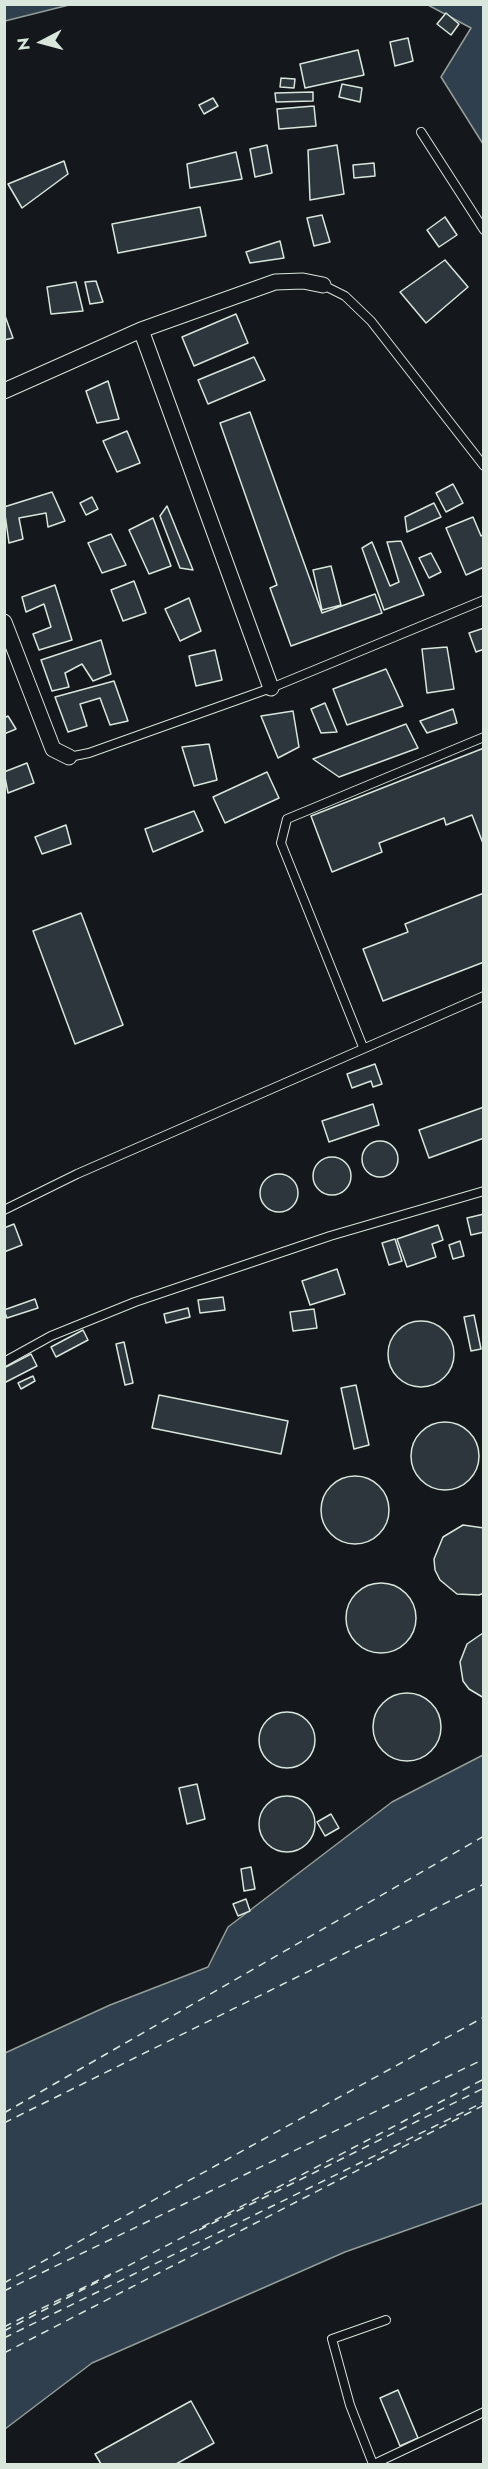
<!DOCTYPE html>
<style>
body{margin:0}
#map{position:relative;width:488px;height:2469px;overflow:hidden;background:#14181c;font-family:Jost,sans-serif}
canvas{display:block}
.frame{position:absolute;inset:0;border:6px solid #d8e6dc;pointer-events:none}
.north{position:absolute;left:12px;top:12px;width:60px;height:60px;-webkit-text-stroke:4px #14181c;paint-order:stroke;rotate:264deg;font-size:16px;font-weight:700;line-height:24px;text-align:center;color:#d8e6dc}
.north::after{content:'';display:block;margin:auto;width:21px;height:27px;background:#d8e6dc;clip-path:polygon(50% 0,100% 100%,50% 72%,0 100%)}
</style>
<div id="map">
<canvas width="488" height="2469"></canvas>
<div class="frame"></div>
<div class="north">N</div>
</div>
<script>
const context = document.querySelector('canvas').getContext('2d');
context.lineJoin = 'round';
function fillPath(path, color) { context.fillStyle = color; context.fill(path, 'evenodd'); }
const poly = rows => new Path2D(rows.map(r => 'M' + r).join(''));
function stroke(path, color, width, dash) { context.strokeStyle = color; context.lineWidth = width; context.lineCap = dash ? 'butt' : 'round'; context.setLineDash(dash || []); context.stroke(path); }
const water = poly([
 [5,4,69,4,69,5,5,21,5,4],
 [428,5,483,5,483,144,441,77,471,28,428,5],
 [483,1755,483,2203,345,2252,92,2363,5,2429,5,2053,110,2005,208,1967,228,1927,392,1802,483,1755]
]);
fillPath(water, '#2f3f4d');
stroke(water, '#939e99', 1.5);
stroke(poly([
 [4,2113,484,1836],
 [4,2123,484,1884],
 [199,2230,484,2088],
 [4,2283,484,2017],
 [4,2291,484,2059],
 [4,2327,111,2274],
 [4,2331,484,2079],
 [4,2338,484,2102],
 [4,2353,484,2105]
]), '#d8e6dc', 1.5, [8, 6]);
const building = poly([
 [446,13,459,24,451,35,437,24,446,13],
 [408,38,413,61,395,66,390,42,408,38],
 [358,50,364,75,305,88,300,64,358,50],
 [281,78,295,79,294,88,280,87,281,78],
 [342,84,362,88,360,102,339,97,342,84],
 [313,92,313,101,276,102,275,93,313,92],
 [213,98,218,106,204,114,199,105,213,98],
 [314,106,316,126,279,129,277,109,314,106],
 [267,145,272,173,255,177,250,149,267,145],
 [337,145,344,194,310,200,308,150,337,145],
 [236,152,242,179,190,188,187,164,236,152],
 [64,161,68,174,22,208,8,184,64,161],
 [374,163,375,176,354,178,353,165,374,163],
 [200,207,206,236,118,253,112,224,200,207],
 [322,215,330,242,314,246,307,218,322,215],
 [445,217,457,235,439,247,427,230,445,217],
 [280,241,284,258,250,263,246,252,280,241],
 [445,260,468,287,426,323,400,292,445,260],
 [96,281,103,302,90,304,85,282,96,281],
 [76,282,83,311,51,314,47,287,76,282],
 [4,313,13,338,4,340,4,313],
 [236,314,248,343,194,366,182,337,236,314],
 [254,357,265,380,208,404,198,380,254,357],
 [108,381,119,419,97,423,86,391,108,381],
 [250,412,322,613,375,594,382,613,291,646,270,588,277,585,220,423,250,412],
 [127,431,140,463,117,472,103,441,127,431],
 [453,484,463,503,446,512,436,493,453,484],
 [52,492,65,521,48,527,46,513,19,518,23,539,9,543,4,507,52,492],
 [92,497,98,509,86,515,80,503,92,497],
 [434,503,441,517,407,532,405,517,434,503],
 [167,506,193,570,180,568,160,516,167,506],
 [473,517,481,536,484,534,484,567,466,575,446,528,473,517],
 [153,518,171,566,149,574,129,530,153,518],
 [111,534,126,565,102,573,88,543,111,534],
 [401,541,424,595,384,610,362,548,372,542,390,586,399,582,387,542,401,541],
 [431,553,441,572,429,578,419,558,431,553],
 [331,566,341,605,322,610,313,570,331,566],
 [134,581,146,613,123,621,111,590,134,581],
 [55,585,72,640,39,650,33,634,51,627,44,604,26,612,22,597,55,585],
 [189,598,201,631,180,641,165,609,189,598],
 [484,628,484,649,476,652,469,633,484,628],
 [101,640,111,674,93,681,82,664,65,673,69,687,52,691,41,660,101,640],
 [447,647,454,689,427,693,422,649,447,647],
 [215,650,222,680,196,686,189,656,215,650],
 [386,669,403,706,347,725,333,689,386,669],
 [114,681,128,721,110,725,100,698,80,704,87,726,68,732,55,697,114,681],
 [325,703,337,732,321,733,311,709,325,703],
 [453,709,457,723,427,733,420,721,453,709],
 [293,711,299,747,278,758,261,716,293,711],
 [8,716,16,729,4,734,4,718,8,716],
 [406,724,418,748,339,777,313,759,406,724],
 [209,744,217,780,194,786,182,747,209,744],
 [484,748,484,846,472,815,446,825,444,818,379,843,382,852,332,872,311,816,484,748],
 [27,763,34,783,8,793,4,772,27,763],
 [267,772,279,798,225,823,213,797,267,772],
 [194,811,203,831,153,852,145,829,194,811],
 [66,825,71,844,42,854,35,837,66,825],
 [484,893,484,962,383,1001,363,949,408,932,405,924,484,893],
 [81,913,123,1025,75,1044,33,931,81,913],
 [375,1064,382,1084,373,1087,371,1081,352,1088,347,1074,375,1064],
 [373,1104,379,1125,329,1142,322,1121,373,1104],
 [484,1107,484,1138,429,1158,419,1130,484,1107],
 '362 1159a18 18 0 1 1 36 0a18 18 0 1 1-36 0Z',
 '313 1176a19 19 0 1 1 38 0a19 19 0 1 1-38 0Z',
 '260 1193a19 19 0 1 1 38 0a19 19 0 1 1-38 0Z',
 [484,1214,484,1232,471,1235,467,1218,484,1214],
 [14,1224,22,1245,4,1252,4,1228,14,1224],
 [438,1225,443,1240,432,1244,436,1257,407,1267,397,1239,438,1225],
 [395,1239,402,1261,389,1265,382,1243,395,1239],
 [460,1241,464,1256,453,1259,449,1245,460,1241],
 [337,1269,345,1294,310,1305,302,1281,337,1269],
 [223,1297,225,1310,200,1313,198,1300,223,1297],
 [35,1299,38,1308,7,1318,4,1310,35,1299],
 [188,1308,190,1317,166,1323,164,1314,188,1308],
 [314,1309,317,1328,293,1331,290,1312,314,1309],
 [474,1315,481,1349,471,1351,464,1317,474,1315],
 '388 1354a33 33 0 1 1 66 0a33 33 0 1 1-66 0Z',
 [83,1330,88,1340,56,1357,51,1347,83,1330],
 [124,1342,133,1383,125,1385,116,1344,124,1342],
 [31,1354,37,1366,4,1383,4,1368,31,1354],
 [33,1376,35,1381,21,1389,18,1383,33,1376],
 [356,1385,369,1445,354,1449,341,1388,356,1385],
 [159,1395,288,1421,281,1454,152,1428,159,1395],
 '411 1456a34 34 0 1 1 68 0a34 34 0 1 1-68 0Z',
 '321 1510a34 34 0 1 1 68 0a34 34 0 1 1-68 0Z',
 [463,1525,484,1528,484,1593,479,1595,457,1594,440,1580,435,1570,434,1559,443,1537,463,1525],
 '346 1618a35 35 0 1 1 70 0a35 35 0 1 1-70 0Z',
 [483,1633,484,1633,484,1698,469,1689,463,1681,460,1662,467,1644,483,1633],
 '373 1727a34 34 0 1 1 68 0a34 34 0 1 1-68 0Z',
 '259 1740a28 28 0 1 1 56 0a28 28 0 1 1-56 0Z',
 [197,1784,205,1819,187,1824,179,1788,197,1784],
 '259 1824a28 28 0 1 1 56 0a28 28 0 1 1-56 0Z',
 [331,1814,339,1828,325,1836,317,1822,331,1814],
 [251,1867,255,1889,244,1891,241,1869,251,1867],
 [246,1899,250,1911,238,1916,233,1904,246,1899],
 [398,2390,418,2438,400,2446,380,2398,398,2390],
 [191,2401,214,2443,176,2464,101,2464,95,2454,191,2401]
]);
fillPath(building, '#2c363c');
stroke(building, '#d8e6dc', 1.5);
const lane = poly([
 [421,132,484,230],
 [323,285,345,296,371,321,484,466],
 [69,757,89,753,271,688,484,600],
 [363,1047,281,843,287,819,484,737],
 [4,1210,77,1174,484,996],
 [4,1362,51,1336,135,1302,330,1236,484,1191],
 [373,2464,350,2405,332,2339,386,2320],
 [374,2464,484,2412]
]);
const street = poly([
 [141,330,271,688],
 [4,391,141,330,275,282,303,281,323,285],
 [4,622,53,749,69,757]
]);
stroke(lane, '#d8e6dc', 10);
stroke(street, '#d8e6dc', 17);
stroke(lane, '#14181c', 8);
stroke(street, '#14181c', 15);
</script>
